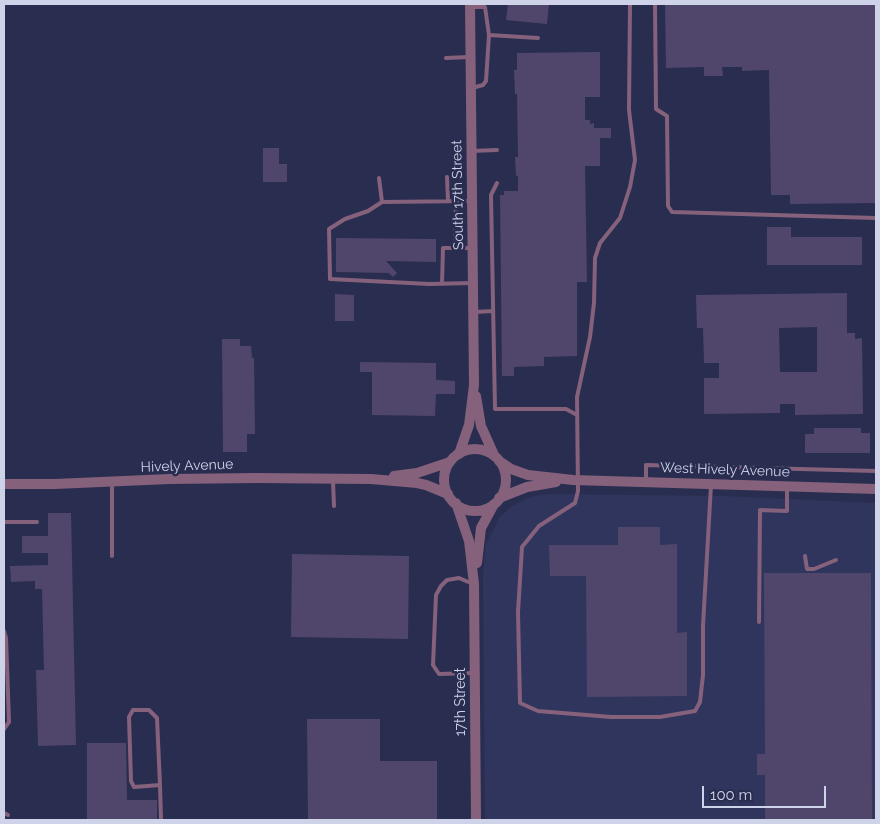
<!DOCTYPE html>
<style>
body{margin:0}
#map{position:relative;width:880px;height:824px;overflow:hidden;background:#292d50;font-family:Raleway,sans-serif}
canvas{display:block}
.frame{position:absolute;inset:0;border:5px solid #cfd3e9;pointer-events:none}
.scale{position:absolute;left:702px;top:786px;width:124px;height:22px;box-sizing:border-box;border:2px solid #cfd3e9;border-top:0;padding-left:6px;font-size:15px;line-height:18px;white-space:nowrap;color:#cfd3e9;-webkit-text-stroke:4px #292d50;paint-order:stroke}
</style>
<div id="map">
<canvas width="880" height="824"></canvas>
<div class="frame"></div>
<div class="scale">100 m</div>
</div>
<script>
const context = document.querySelector('canvas').getContext('2d');
context.lineJoin = 'round';
function fillPath(path, color) { context.fillStyle = color; context.fill(path, 'evenodd'); }
const poly = rows => new Path2D(rows.map(r => 'M' + r).join(''));
function stroke(path, color, width, dash) { context.strokeStyle = color; context.lineWidth = width; context.lineCap = dash ? 'butt' : 'round'; context.setLineDash(dash || []); context.stroke(path); }
function drawText(font, color, halo, rows, align = 'center') {
  context.font = font + ' Raleway,sans-serif'; context.lineWidth = 5; context.setLineDash([]); context.textBaseline = 'middle'; context.strokeStyle = halo; context.fillStyle = color; for (const [text, x, y, turn = 0] of rows) {
    context.save(); context.translate(x, y); context.rotate((+turn || 0) * Math.PI / 180); context.textAlign = isNaN(turn) ? turn : align; if (halo) context.strokeText(text, 0, 0); context.fillText(text, 0, 0); context.restore();
  }
}
fillPath(poly([
 [547,494,723,496,876,503,876,820,485,820,483,575,486,544,500,517,512,506,530,497]
]), '#30355e');
fillPath(poly([
 [508,4,549,4,547,24,506,20],
 [665,4,876,4,876,203,790,204,790,195,771,195,769,70,742,71,742,67,722,67,723,76,704,76,704,67,666,68],
 [600,52,600,97,585,97,585,120,590,120,590,124,594,123,594,128,611,128,611,138,600,138,600,166,585,166,587,282,577,282,577,356,544,357,544,366,514,367,514,376,502,376,500,195,504,195,504,191,518,191,518,176,516,176,515,157,518,157,517,94,515,94,514,70,517,70,517,53],
 [263,148,279,148,279,164,287,164,287,182,263,182],
 [767,227,791,227,791,237,862,237,862,265,767,265],
 [336,238,436,239,436,262,386,261,397,273,393,277,389,273,336,272],
 [847,293,847,333,855,333,855,339,862,338,863,414,795,415,795,404,780,404,780,413,704,414,704,378,719,378,719,363,704,363,703,328,697,328,696,295],
 [817,327,817,372,780,372,779,328],
 [335,294,354,295,354,321,335,321],
 [222,339,240,339,240,346,251,346,252,358,254,358,255,434,247,434,247,452,223,452],
 [360,362,436,363,436,380,455,381,455,394,436,394,435,416,372,415,372,372,360,372],
 [814,428,861,428,861,433,870,433,870,453,805,453,805,434,814,434],
 [48,513,71,513,76,745,38,746,36,670,44,670,42,589,35,589,35,581,11,582,10,566,48,565,48,553,22,553,22,536,48,536],
 [618,527,660,527,660,545,677,544,677,633,687,632,687,696,587,697,586,576,550,576,549,545,618,545],
 [292,554,409,556,408,639,291,637],
 [764,573,871,573,872,820,765,820,765,775,757,775,757,754,765,754],
 [307,719,380,719,380,761,437,761,437,820,308,820],
 [87,743,126,743,127,800,157,800,157,820,87,820]
]), '#50466b');
stroke(poly([
 [630,4,629,110,635,160,630,187,620,218,600,243,595,258,594,303,590,337,577,397,578,491,575,503,539,526,522,547,518,612,520,703,538,711,611,717,660,717,695,711,700,702,703,675,703,626,711,485],
 [655,4,656,109,667,116,668,206,672,212,876,218],
 [472,7,485,7,489,35,486,81,483,85,472,88],
 [489,35,538,38],
 [446,58,469,57],
 [471,151,497,150],
 [447,177,448,201],
 [379,178,382,202],
 [497,183,491,195,495,409,566,409,577,415],
 [471,201,382,202,368,211,345,219,329,229,330,279,429,284,473,283],
 [455,248,456,201],
 [442,284,443,248,472,248],
 [475,312,493,311],
 [333,481,334,506],
 [646,482,646,465,876,471],
 [112,483,112,556],
 [4,522,37,522],
 [805,556,807,569,814,569,836,560],
 [759,622,760,510,787,511,787,488],
 [4,631,6,638,9,722,4,729],
 [473,673,439,674,433,665,436,595,441,586,447,580,459,578,473,584],
 [160,785,134,787,131,781,129,717,133,710,149,710,157,718,160,785,161,820],
 [4,813,8,815]
]), '#86617c', 4);
stroke(poly([
 [476,396,481,426,494,455],
 '444 480a31 31 0 1 1 62 0a31 31 0 1 1-62 0Z',
 [459,454,469,425,474,385,470,4],
 [499,461,511,469,528,475,573,480,876,489],
 [394,476,417,473,450,462],
 [4,484,55,484,169,479,257,478,371,479,417,483,426,485,448,494],
 [499,498,527,487,556,482],
 [456,503,469,541,474,584,476,820],
 [477,563,481,528,494,504]
]), '#86617c', 10);
drawText('14px', '#cfd3e9', '#292d50', [
 ["South 17th Street",458,195,-91],
 ["Hively Avenue",187,466,-2],
 ["West Hively Avenue",725,470,2],
 ["17th Street",461,702,-90]
]);
</script>
